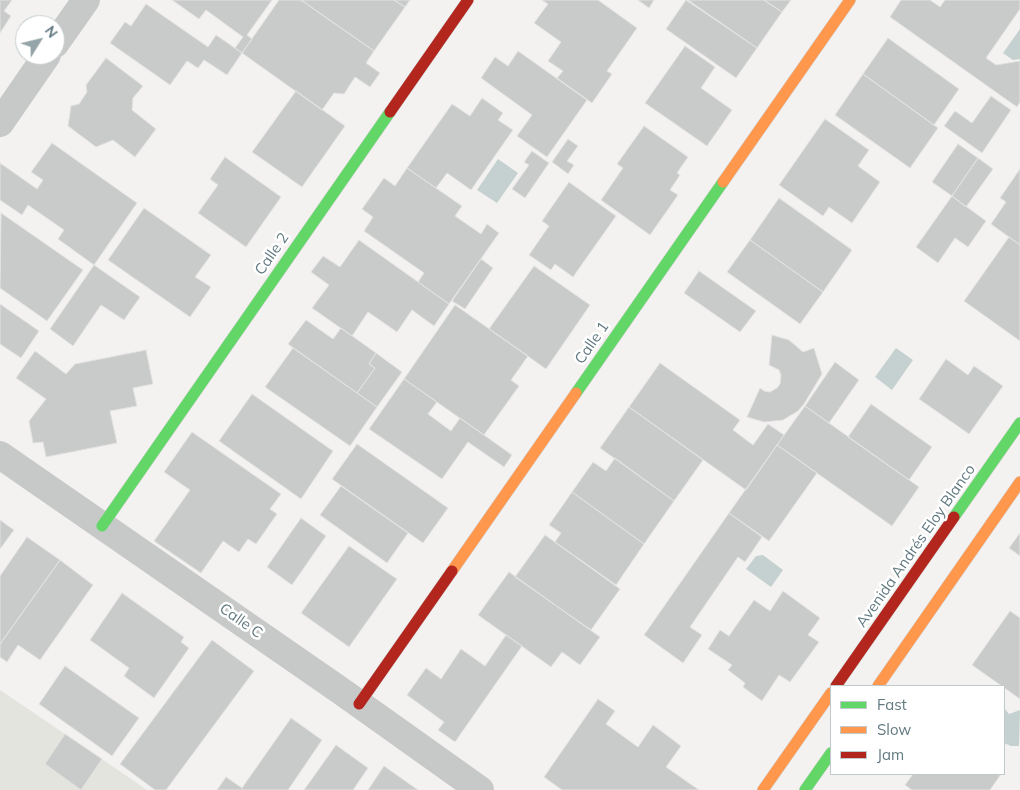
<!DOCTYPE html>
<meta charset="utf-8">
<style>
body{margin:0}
#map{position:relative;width:1020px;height:790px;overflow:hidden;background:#f3f2f0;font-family:Mulish,sans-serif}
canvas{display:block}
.legend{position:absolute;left:830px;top:685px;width:175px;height:90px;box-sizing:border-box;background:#fff;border:1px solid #c0cacd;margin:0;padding:6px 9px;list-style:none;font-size:15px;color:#627a81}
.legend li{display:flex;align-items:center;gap:10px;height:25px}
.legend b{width:25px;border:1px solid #c0cacd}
.north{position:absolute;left:15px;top:15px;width:50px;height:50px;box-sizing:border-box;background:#fff;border:1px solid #c0cacd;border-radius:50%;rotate:54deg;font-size:14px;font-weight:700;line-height:20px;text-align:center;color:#627a81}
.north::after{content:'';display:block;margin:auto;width:18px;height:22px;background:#95a4a8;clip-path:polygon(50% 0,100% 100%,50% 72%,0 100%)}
</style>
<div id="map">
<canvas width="1020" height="790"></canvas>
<ul class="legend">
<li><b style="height:6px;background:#63d668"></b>Fast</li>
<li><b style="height:6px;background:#ff974d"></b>Slow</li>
<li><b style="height:6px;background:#b3261e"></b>Jam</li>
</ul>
<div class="north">N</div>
</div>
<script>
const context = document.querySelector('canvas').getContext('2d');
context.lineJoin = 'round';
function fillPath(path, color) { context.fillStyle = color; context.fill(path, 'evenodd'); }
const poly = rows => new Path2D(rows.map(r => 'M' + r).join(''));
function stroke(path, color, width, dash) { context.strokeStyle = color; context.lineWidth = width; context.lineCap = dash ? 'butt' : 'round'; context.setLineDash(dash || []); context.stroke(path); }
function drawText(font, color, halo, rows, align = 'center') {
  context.font = font + ' Mulish,sans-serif'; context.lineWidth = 5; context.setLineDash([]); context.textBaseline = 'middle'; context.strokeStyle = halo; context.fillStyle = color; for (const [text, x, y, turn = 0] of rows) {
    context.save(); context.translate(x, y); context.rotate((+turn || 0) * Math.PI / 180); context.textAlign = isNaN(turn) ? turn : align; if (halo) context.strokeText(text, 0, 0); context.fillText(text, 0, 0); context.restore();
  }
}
fillPath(poly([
 [0,690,102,759,147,790,0,790]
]), '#e2e4dd');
fillPath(poly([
 [1020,29,1020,59,1013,60,1003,53],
 [498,159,518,173,497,203,477,190],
 [896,348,913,360,892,390,875,377],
 [763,555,783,570,771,587,746,569,756,556],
 [1004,708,1009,714,1020,710,1019,746,1011,746,1004,743]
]), '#c5d1d0');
const building = poly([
 [0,0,12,0,4,11,11,16,0,33,0,0],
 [172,0,272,0,247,35,252,39,242,53,235,48,243,37,206,10,199,19,172,0],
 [279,0,301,0,374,51,366,63,380,73,370,87,355,77,344,94,334,93,322,110,242,53,279,0],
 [301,0,394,0,405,7,374,51,301,0],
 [394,0,410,0,405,7,394,0],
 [542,0,598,0,637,28,607,71,612,74,592,103,557,78,563,71,548,61,561,42,534,23,548,4,542,0],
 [638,0,654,0,649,8,638,0],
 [686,0,757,48,736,78,666,29,686,0],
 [688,0,764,0,782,12,757,48,688,0],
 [764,0,791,0,782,12,764,0],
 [901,0,930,0,940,7,945,0,1020,0,1020,9,986,58,996,65,1020,61,1020,102,1017,107,890,17,901,0],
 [146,4,208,47,216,35,242,53,227,75,204,60,198,68,187,61,170,85,110,43,125,22,131,26,146,4],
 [888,38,959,89,934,125,863,74,888,38],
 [685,46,715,67,701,88,732,110,707,146,645,103,685,46],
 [518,51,587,100,547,157,517,136,532,115,481,78,495,57,508,66,518,51],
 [106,58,143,86,133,98,132,110,156,129,135,157,113,140,96,147,68,126,71,106,79,104,87,92,86,85,106,58],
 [863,74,938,128,910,168,835,115,863,74],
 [296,91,345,126,302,187,252,152,296,91],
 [991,96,1011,110,982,153,944,126,955,111,972,123,991,96],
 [482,98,503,113,498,120,513,130,471,190,447,173,436,188,407,168,452,104,470,116,482,98],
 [825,119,869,150,858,166,880,182,852,223,829,207,823,216,779,185,825,119],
 [644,126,688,157,677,173,680,175,670,190,678,195,650,235,601,200,623,168,617,164,644,126],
 [568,139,578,146,567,161,574,165,568,174,552,162,568,139],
 [52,143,137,203,94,265,58,239,64,230,28,205,22,215,0,200,0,163,37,189,43,180,31,172,52,143],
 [958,144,978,158,952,196,932,182,958,144],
 [532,151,549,163,525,198,512,189,529,165,524,162,532,151],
 [225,157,281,197,246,247,198,213,218,185,210,179,225,157],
 [978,158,993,169,966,207,952,196,978,158],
 [407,168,462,206,455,216,481,234,487,224,499,233,449,304,418,282,424,273,364,231,373,217,362,209,384,178,395,186,407,168],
 [1020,169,1020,245,991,224,1006,202,1000,198,1020,169],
 [569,182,616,216,573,277,555,264,551,270,529,255,549,226,542,221,569,182],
 [952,196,986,221,968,247,955,238,938,263,916,247,952,196],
 [779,198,852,250,823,292,750,240,779,198],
 [144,208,211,255,195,277,211,287,190,317,108,260,144,208],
 [1,213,83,270,47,321,0,288,1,213],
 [1009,237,1020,245,1020,341,964,301,1009,237],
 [359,240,449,304,434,326,412,310,397,332,368,312,352,336,312,308,329,285,311,272,323,256,340,267,359,240],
 [750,240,823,292,800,324,727,272,750,240],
 [481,259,493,268,465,309,452,301,481,259],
 [94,265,140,297,124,320,101,305,73,346,50,329,94,265],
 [534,266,590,305,546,369,489,329,534,266],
 [699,271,756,311,740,332,684,293,699,271],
 [0,304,39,331,21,358,0,344,0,304],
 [455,305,528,356,511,380,519,386,484,435,404,379,455,305],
 [306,320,333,339,341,328,376,353,369,364,375,368,357,393,288,344,306,320],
 [772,335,789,340,803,352,814,348,822,374,804,404,798,411,783,420,764,422,747,417,760,388,764,391,770,392,777,388,780,384,781,375,779,370,769,365,772,335],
 [293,348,377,407,350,446,265,387,293,348],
 [146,350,153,384,133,388,137,406,110,411,117,443,46,457,43,442,33,443,29,421,46,399,16,378,35,351,66,374,75,364,146,350],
 [376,353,402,372,377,407,357,393,375,368,369,364,376,353],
 [946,359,968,375,974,366,1003,386,969,434,919,399,946,359],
 [835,362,859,380,829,423,805,406,835,362],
 [660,363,740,420,733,430,753,445,768,424,784,435,746,490,629,407,660,363],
 [404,379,437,402,428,414,451,431,460,418,512,455,504,467,468,442,442,479,369,429,404,379],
 [252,394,333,451,301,499,219,441,252,394],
 [871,404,932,447,909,480,848,437,871,404],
 [805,406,919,487,892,526,777,445,805,406],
 [629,407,703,460,674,501,600,448,629,407],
 [192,432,281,494,270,509,277,514,256,544,248,539,239,552,223,541,201,573,154,541,190,490,164,472,192,432],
 [357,444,448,508,423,543,332,479,357,444],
 [777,445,817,473,769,541,729,513,777,445],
 [615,458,674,501,644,544,572,492,593,462,606,471,615,458],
 [341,486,408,533,387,563,320,515,341,486],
 [572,492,644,544,616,585,555,542,561,533,549,525,572,492],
 [729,513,762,537,745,562,738,557,690,627,702,635,683,663,644,635,729,513],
 [301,518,326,536,292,585,267,567,301,518],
 [0,520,14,530,0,549,0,520],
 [1020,533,1020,556,1009,548,1020,533],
 [545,535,620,589,591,630,515,577,545,535],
 [27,537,60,560,0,644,0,576,27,537],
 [349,546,397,579,349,647,301,613,349,546],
 [60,560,93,585,40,660,18,645,7,662,0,657,0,644,60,560],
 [509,572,600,637,580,665,562,652,551,667,478,615,509,572],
 [783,591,820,618,808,635,819,642,790,682,779,675,762,701,743,687,745,683,728,670,732,665,708,649,720,630,729,636,754,600,770,611,783,591],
 [122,593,184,637,181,642,189,648,154,698,124,676,129,668,90,640,122,593],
 [1010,611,1020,618,1020,699,972,665,1010,611],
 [506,635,522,646,455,742,438,730,444,722,407,695,426,668,441,679,461,649,485,666,506,635],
 [212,640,254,671,166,790,155,790,120,764,212,640],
 [65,666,139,718,112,756,39,704,65,666],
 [598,699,615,711,606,724,638,747,653,725,681,746,666,767,699,790,562,790,544,777,598,699],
 [291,718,322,740,288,790,244,790,242,788,291,718],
 [65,734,102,759,81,790,45,764,65,734],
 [336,745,368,768,353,790,304,790,336,745],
 [384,766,418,790,368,790,384,766],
 [913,774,1001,774,990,790,912,790,905,785,913,774],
 [226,777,242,788,244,790,217,790,226,777]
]);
fillPath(building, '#c9cbcb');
stroke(building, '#e2e2e0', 1);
const fast = poly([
 [576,393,723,182],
 [954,517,1020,423],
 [102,526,390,112],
 [805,790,831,753]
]);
const slow = poly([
 [723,182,850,0],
 [452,571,576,393],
 [878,686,1020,482],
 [763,790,831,693]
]);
const jam = poly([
 [390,112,468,0],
 [836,686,954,517],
 [359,704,452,571]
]);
stroke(fast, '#cfd0d0', 12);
stroke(slow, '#cfd0d0', 12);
stroke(jam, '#cfd0d0', 12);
stroke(poly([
 [55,44,86,0],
 [0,123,47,55],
 [0,455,341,691,480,790]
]), '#c7c8c8', 28);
stroke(fast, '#63d668', 11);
stroke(slow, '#ff974d', 11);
stroke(jam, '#b3261e', 11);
drawText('15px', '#627a81', '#fff', [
 ["Calle 2",272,254,-55],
 ["Calle 1",592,343,-55],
 ["Avenida Andrés Eloy Blanco",916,546,-55],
 ["Calle C",241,621,35]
]);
</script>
